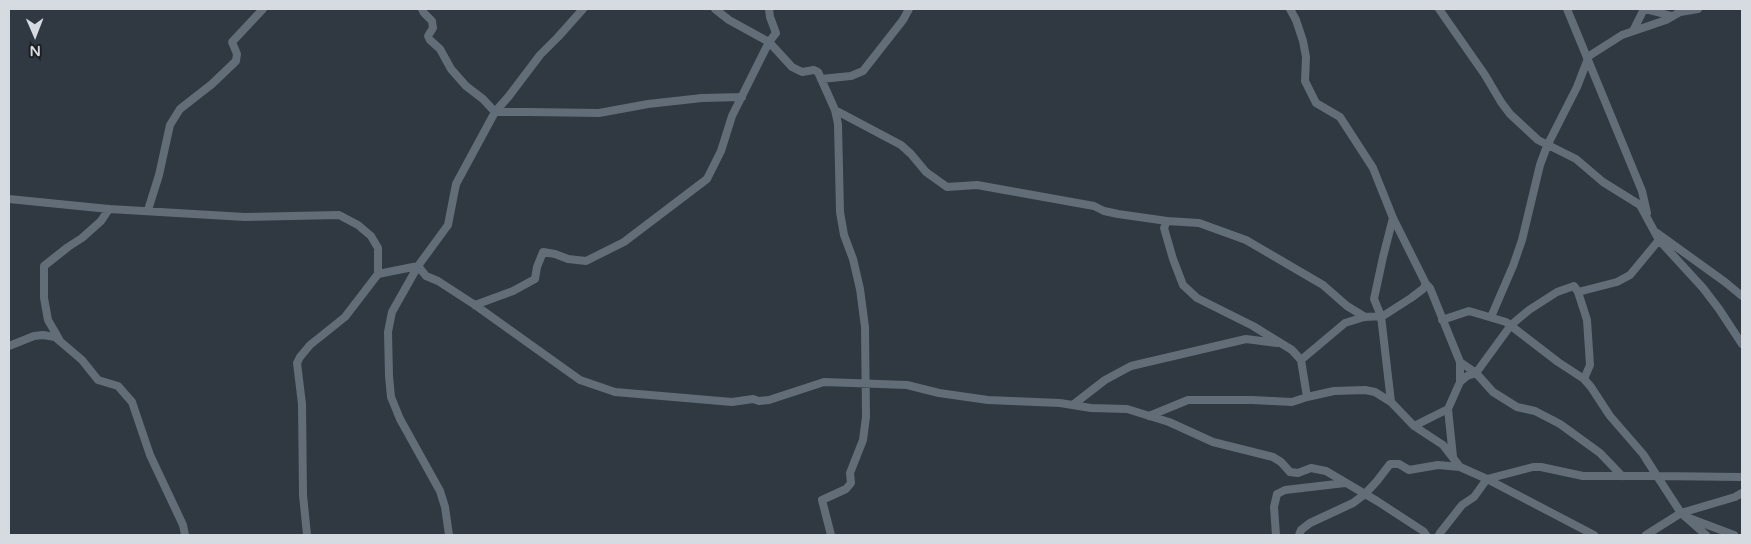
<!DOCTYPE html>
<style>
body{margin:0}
#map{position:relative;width:1751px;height:544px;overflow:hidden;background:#303842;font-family:"Varela Round",sans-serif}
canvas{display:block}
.frame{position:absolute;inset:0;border:10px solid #d5dbe1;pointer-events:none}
.north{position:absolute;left:10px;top:10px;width:50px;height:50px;-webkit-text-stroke:4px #1b1f24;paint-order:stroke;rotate:179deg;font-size:14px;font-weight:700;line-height:20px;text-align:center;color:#d5dbe1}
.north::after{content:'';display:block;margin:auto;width:18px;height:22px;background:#d5dbe1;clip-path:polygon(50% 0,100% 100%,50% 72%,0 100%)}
</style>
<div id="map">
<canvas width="1751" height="544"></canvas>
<div class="frame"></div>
<div class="north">N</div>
</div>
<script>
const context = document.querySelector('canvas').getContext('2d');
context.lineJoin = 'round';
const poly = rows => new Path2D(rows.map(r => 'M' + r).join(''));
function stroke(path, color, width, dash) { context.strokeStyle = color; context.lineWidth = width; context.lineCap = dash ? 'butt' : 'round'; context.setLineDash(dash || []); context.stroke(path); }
stroke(poly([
 [422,9,424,13,432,21,433,28,428,36,430,40,440,49,451,69,466,86,483,99,495,112],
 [715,9,729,20,769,42,792,67,802,72,814,70,818,72,835,110,838,124,840,212,844,235,853,259,860,289,865,327,866,417,863,440,850,473,851,483,846,489,822,500,831,535],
 [1290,9,1296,20,1303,41,1306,57,1305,81,1316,103,1340,117,1373,168,1393,218,1426,284,1430,288,1460,362,1460,382],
 [1439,9,1485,75,1501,102,1510,114,1538,140,1576,159,1603,182,1640,205,1659,240,1703,288,1719,309,1742,344],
 [1567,9,1642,191,1647,213],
 [1645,9,1672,16],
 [1633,31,1644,9],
 [821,79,851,76,863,71,903,20,909,9],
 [835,110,901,145,911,154,926,172,947,187,977,185,1094,206,1104,211,1118,214,1167,221,1164,228,1173,259,1183,285,1197,298,1253,326,1292,350,1301,360,1307,397,1334,391,1365,390,1375,392,1391,402,1414,426,1443,445,1460,467,1487,479,1594,535],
 [495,112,529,112,599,113,648,104,702,98,742,97],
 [9,199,109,209,245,217,339,215,358,225,371,236,378,248,378,274,345,317,310,345,300,357,297,363,302,404,303,495,307,535],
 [148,210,159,175,170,125,180,109,212,84,236,61,237,54,232,42,263,9],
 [1167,221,1199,223,1246,240,1323,285,1347,306,1365,317],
 [1657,233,1725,282,1742,296],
 [418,266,426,276,438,281,475,305,580,380,615,392,732,402,753,399,759,401,769,400,824,382,907,385,939,393,988,400,1060,403,1091,408,1127,409,1169,422,1213,442,1273,457,1281,462,1290,472,1298,473,1311,468,1326,471,1377,501,1423,531,1426,535],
 [378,274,418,266],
 [1578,292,1587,320,1590,365,1584,379],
 [475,305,513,291,535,279,537,267,543,252,555,254,568,259,586,261,624,242,707,179,721,151,732,116,769,42,776,33,770,17,769,9],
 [1491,317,1513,266,1522,240,1540,165,1547,146,1577,87,1589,56,1622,35,1666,20,1680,12,1698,9],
 [1442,320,1469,311,1506,322,1558,362,1584,379,1591,387,1610,416,1643,454,1657,476,1742,477],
 [59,339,48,320,44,298,44,266,68,247,82,238,101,221,109,209],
 [9,346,34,336,43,335,55,337,82,360,98,380,118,386,132,402,150,455,183,525,185,535],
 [1301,360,1345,323,1364,317,1383,316,1411,298,1423,289,1426,284],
 [1460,362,1476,373,1493,392,1517,407,1535,411,1560,424,1600,453,1622,476],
 [1391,402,1381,316,1374,299,1383,257,1393,218],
 [1074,404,1105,380,1131,366,1246,339,1277,343],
 [1149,416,1188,400,1252,400,1292,402,1307,397],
 [1414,426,1448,409],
 [1453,457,1448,409,1460,382,1467,376,1476,373,1511,325,1529,310,1557,292,1574,286,1578,292,1617,282,1630,275,1659,240],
 [1689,518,1734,535],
 [449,535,445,507,440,491,400,419,391,397,389,376,388,332,392,312,418,266,448,225,456,184,495,112,509,96,540,55,558,37,583,9],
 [1276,535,1274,507,1277,494,1285,490,1345,483],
 [1299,535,1301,530,1310,523,1353,503,1365,494,1377,481,1390,464,1399,464,1409,470,1438,465,1460,467],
 [1439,535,1440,533,1462,505,1474,497,1487,479,1533,467,1541,467,1583,476,1657,476,1681,513,1706,535],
 [1646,535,1681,513,1735,497,1742,493]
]), '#636d77', 8);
</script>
